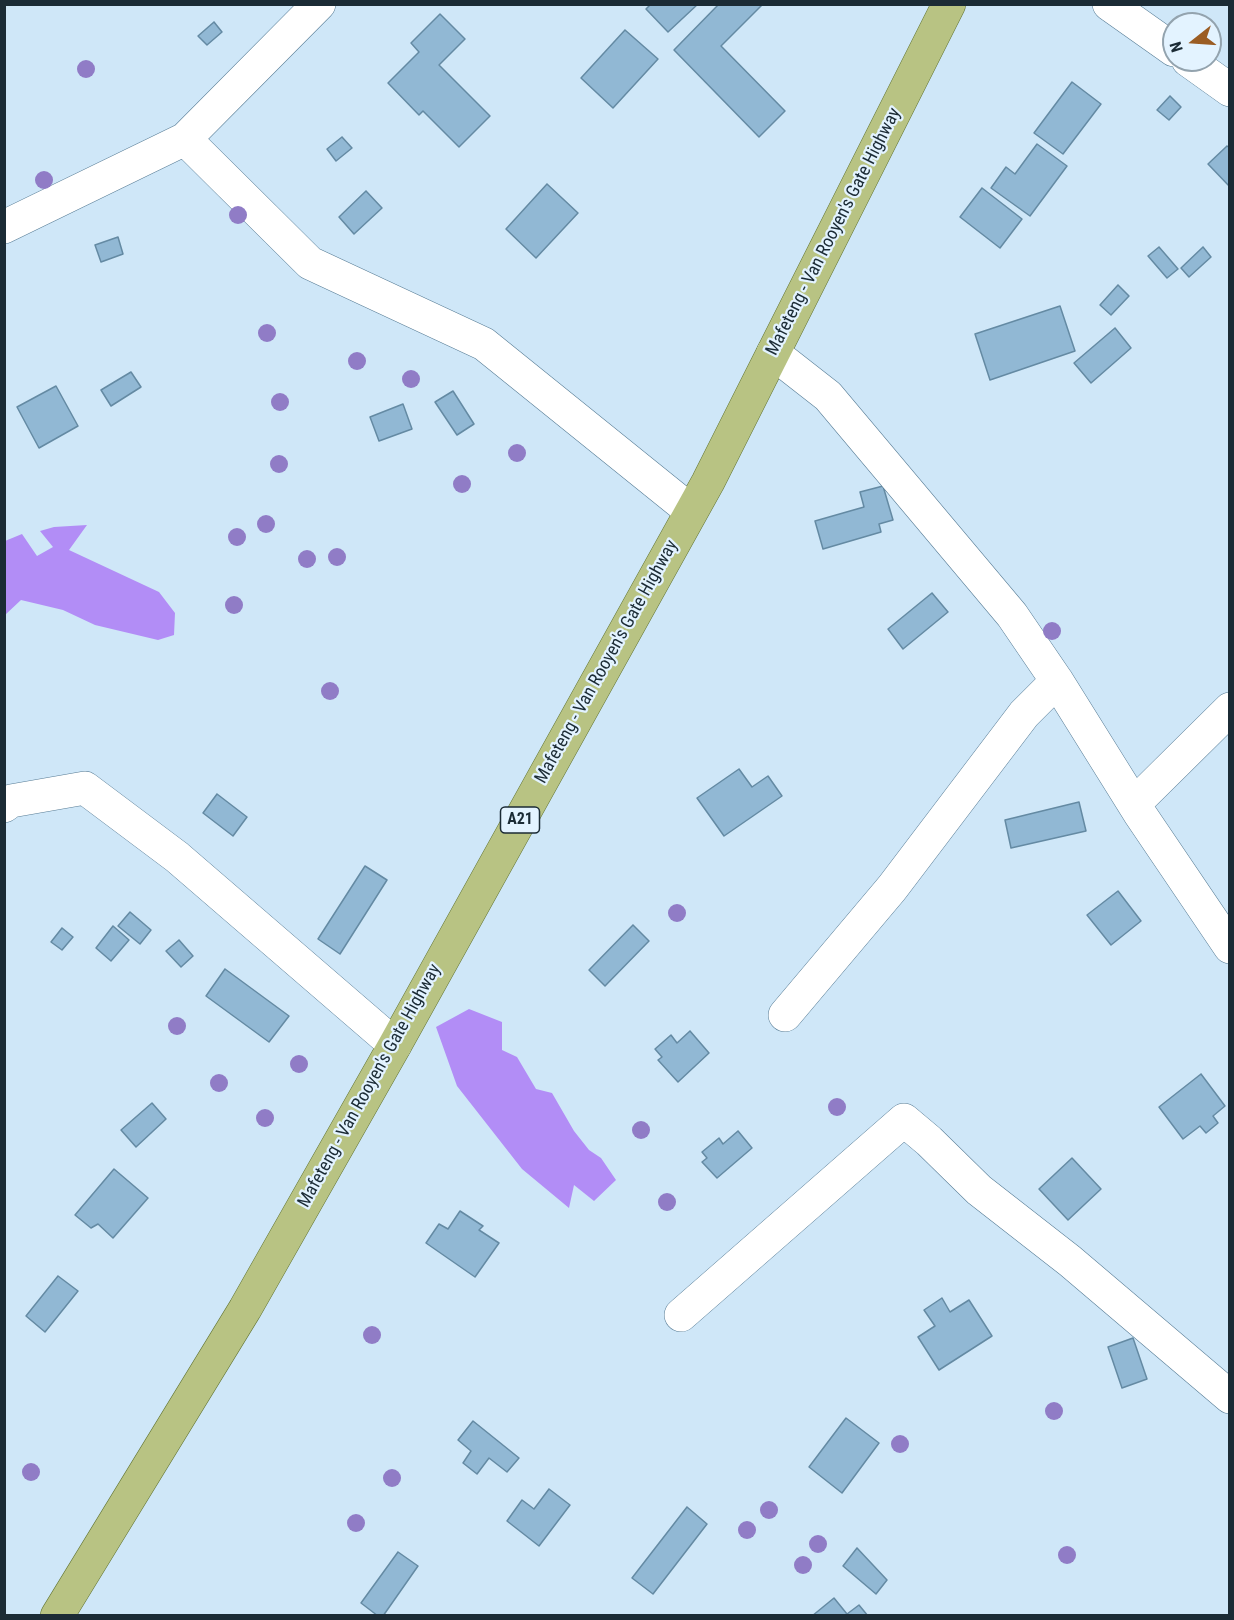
<!DOCTYPE html>
<style>
body{margin:0}
#map{position:relative;width:1234px;height:1620px;overflow:hidden;background:#cfe7f8;font-family:"Roboto Condensed",sans-serif}
canvas{display:block}
.frame{position:absolute;inset:0;border:6px solid #1b2b35;pointer-events:none}
.north{position:absolute;left:1162px;top:12px;width:60px;height:60px;box-sizing:border-box;background:#e3f3ff;border:2px solid #93a3ae;border-radius:50%;rotate:253deg;font-size:16px;font-weight:700;line-height:24px;text-align:center;color:#1b2b35}
.north::after{content:'';display:block;margin:auto;width:21px;height:27px;background:#9b5d24;clip-path:polygon(50% 0,100% 100%,50% 72%,0 100%)}
</style>
<div id="map">
<canvas width="1234" height="1620"></canvas>
<div class="frame"></div>
<div class="north">N</div>
</div>
<script>
const context = document.querySelector('canvas').getContext('2d');
context.lineJoin = 'round';
function fillPath(path, color) { context.fillStyle = color; context.fill(path, 'evenodd'); }
const poly = rows => new Path2D(rows.map(r => 'M' + r).join(''));
function stroke(path, color, width, dash) { context.strokeStyle = color; context.lineWidth = width; context.lineCap = dash ? 'butt' : 'round'; context.setLineDash(dash || []); context.stroke(path); }
function drawText(font, color, halo, rows, align = 'center') {
  context.font = font + ' "Roboto Condensed",sans-serif'; context.lineWidth = 4.5; context.setLineDash([]); context.textBaseline = 'middle'; context.strokeStyle = halo; context.fillStyle = color; for (const [text, x, y, turn = 0] of rows) {
    context.save(); context.translate(x, y); context.rotate((+turn || 0) * Math.PI / 180); context.textAlign = isNaN(turn) ? turn : align; if (halo) context.strokeText(text, 0, 0); context.fillText(text, 0, 0); context.restore();
  }
}
fillPath(poly([
 [87,525,69,550,159,592,175,613,174,635,158,640,95,625,63,610,21,600,5,615,5,541,22,534,37,556,53,547,40,531,54,527],
 [469,1009,502,1022,502,1050,517,1057,536,1089,552,1093,574,1131,589,1150,601,1158,616,1180,594,1201,574,1185,569,1208,522,1169,457,1086,436,1027]
]), '#b28df6');
const building = poly([
 [651,4,698,4,668,32,646,9,651,4],
 [719,4,763,4,721,46,785,111,759,137,674,50,719,4],
 [440,14,465,39,439,65,490,116,459,147,423,111,419,115,388,83,419,52,411,43,440,14],
 [214,22,222,32,207,45,198,36,214,22],
 [625,30,658,59,613,108,581,78,625,30],
 [1072,82,1101,104,1063,154,1034,133,1072,82],
 [1170,96,1181,107,1169,120,1157,110,1170,96],
 [342,137,352,148,336,161,327,149,342,137],
 [1037,144,1067,166,1030,216,991,188,1006,167,1015,174,1037,144],
 [1227,146,1230,148,1230,187,1208,164,1227,146],
 [547,184,578,213,536,258,506,229,547,184],
 [982,188,1022,219,1000,248,960,217,982,188],
 [366,191,382,208,354,234,339,217,366,191],
 [118,237,123,254,101,262,95,245,118,237],
 [1159,247,1178,269,1167,278,1148,256,1159,247],
 [1203,247,1211,257,1189,277,1181,268,1203,247],
 [1118,285,1129,296,1111,315,1100,305,1118,285],
 [1060,306,1075,351,990,380,975,334,1060,306],
 [1115,328,1131,348,1091,383,1074,363,1115,328],
 [131,372,141,387,111,406,101,390,131,372],
 [56,386,78,426,39,448,17,407,56,386],
 [453,391,474,424,457,435,435,402,453,391],
 [403,404,412,429,379,441,370,417,403,404],
 [883,486,893,520,879,524,881,532,823,549,815,521,864,507,860,492,883,486],
 [932,593,948,612,903,649,888,629,932,593],
 [739,769,752,787,768,776,782,796,724,836,697,798,739,769],
 [217,794,247,817,233,836,203,813,217,794],
 [1079,802,1086,831,1011,848,1005,820,1079,802],
 [365,866,387,880,340,954,318,939,365,866],
 [1118,891,1141,921,1111,945,1087,915,1118,891],
 [130,912,151,930,140,944,118,926,130,912],
 [633,925,649,941,605,986,589,970,633,925],
 [113,926,129,940,111,961,96,948,113,926],
 [62,928,73,937,62,950,51,942,62,928],
 [179,940,193,956,181,967,166,951,179,940],
 [225,969,289,1016,269,1042,206,996,225,969],
 [690,1031,709,1053,678,1082,658,1060,662,1057,655,1049,671,1035,677,1043,690,1031],
 [1201,1074,1225,1106,1213,1116,1218,1123,1206,1133,1200,1126,1183,1139,1159,1107,1201,1074],
 [152,1103,166,1119,136,1147,121,1130,152,1103],
 [738,1131,752,1148,717,1178,702,1162,707,1158,702,1152,719,1138,723,1144,738,1131],
 [1072,1158,1101,1189,1068,1220,1039,1189,1072,1158],
 [114,1169,148,1198,113,1238,98,1224,91,1228,75,1215,114,1169],
 [460,1211,483,1226,479,1230,499,1243,475,1277,426,1243,439,1224,448,1229,460,1211],
 [58,1276,78,1291,45,1332,26,1316,58,1276],
 [942,1298,950,1312,969,1300,992,1336,939,1370,918,1337,935,1326,924,1310,942,1298],
 [1133,1338,1147,1379,1122,1388,1108,1347,1133,1338],
 [846,1418,879,1443,842,1493,809,1467,846,1418],
 [473,1421,519,1458,507,1472,489,1458,477,1474,463,1463,471,1451,458,1440,473,1421],
 [549,1489,570,1505,539,1546,507,1521,522,1500,534,1509,549,1489],
 [687,1507,707,1524,653,1594,632,1578,687,1507],
 [857,1548,887,1580,876,1594,843,1566,857,1548],
 [398,1552,418,1566,383,1616,378,1616,361,1603,398,1552],
 [834,1598,847,1614,859,1605,868,1616,812,1616,834,1598]
]);
fillPath(building, '#91b8d4');
stroke(building, '#648aa3', 1.5);
const minor = poly([
 [1109,4,1174,50],
 [1188,60,1230,90],
 [185,139,310,263,484,344,691,511],
 [4,227,185,139,319,4],
 [773,353,828,396,1012,615,1057,681,1140,814,1230,947],
 [1134,804,1230,709],
 [4,806,11,801,85,788,177,857,395,1045],
 [785,1015,892,888,1024,714,1057,681],
 [681,1315,904,1120,929,1141,979,1190,1070,1261,1230,1397]
]);
const major = poly([
 [57,1616,245,1309,395,1045,708,482,949,4]
]);
stroke(minor, '#577c95', 34);
stroke(major, '#627432', 34);
stroke(minor, '#fff', 33);
stroke(major, '#b8c383', 33);
context.fillStyle = '#907cc6';
for (const [x, y] of [
 [86,69],
 [44,180],
 [238,215],
 [267,333],
 [357,361],
 [411,379],
 [280,402],
 [517,453],
 [279,464],
 [462,484],
 [266,524],
 [237,537],
 [337,557],
 [307,559],
 [234,605],
 [1052,631],
 [330,691],
 [677,913],
 [177,1026],
 [299,1064],
 [219,1083],
 [837,1107],
 [265,1118],
 [641,1130],
 [667,1202],
 [372,1335],
 [1054,1411],
 [900,1444],
 [31,1472],
 [392,1478],
 [769,1510],
 [356,1523],
 [747,1530],
 [818,1544],
 [1067,1555],
 [803,1565]
]) { context.beginPath(); context.arc(x, y, 9, 0, 2 * Math.PI); context.fill(); }
for (const [x, y, w] of [
 [520,820,39]
]) { const box = new Path2D(); box.roundRect(x - w / 2, y - 13, w, 26, 4.5); context.fillStyle = '#e3f3ff'; context.fill(box); stroke(box, '#1b2b35', 1.5); }
drawText('bold 16px', '#1b2b35', null, [
 ["A21",520,820]
]);
drawText('18px', '#1b2b35', '#e3f3ff', [
 ["Mafeteng - Van Rooyen's Gate Highway",834,232,-63],
 ["Mafeteng - Van Rooyen's Gate Highway",607,662,-61],
 ["Mafeteng - Van Rooyen's Gate Highway",370,1086,-61]
]);
</script>
